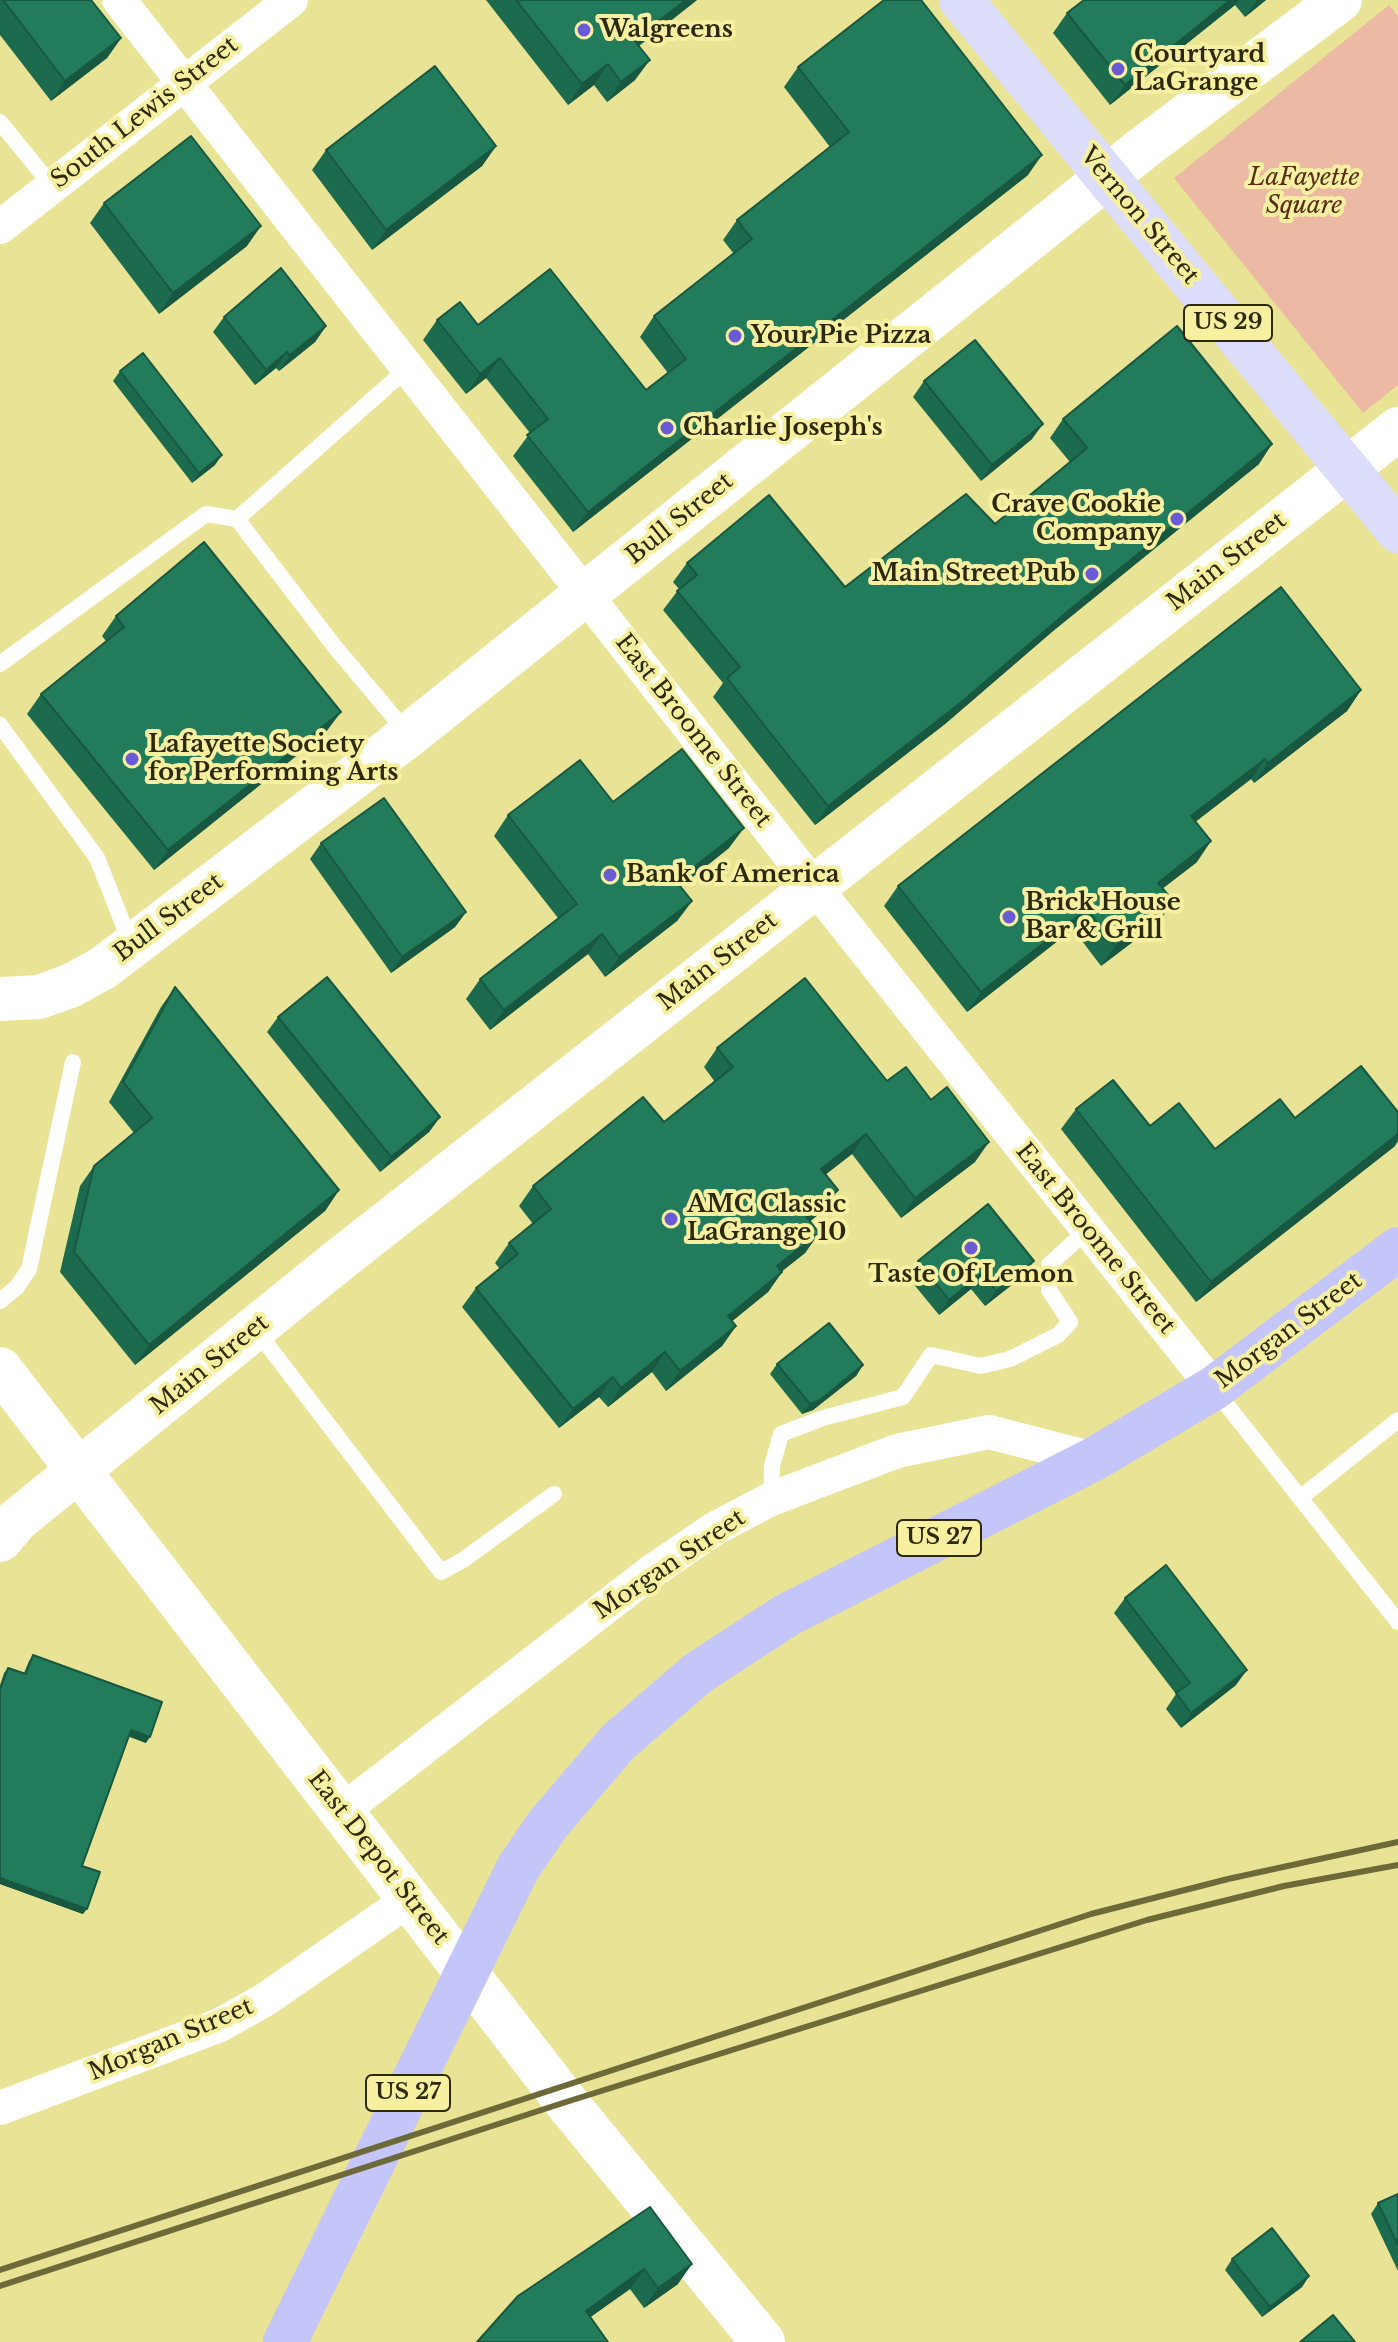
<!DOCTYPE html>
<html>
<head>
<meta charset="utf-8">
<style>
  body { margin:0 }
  canvas { display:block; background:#e9e395 }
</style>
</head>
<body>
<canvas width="1398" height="2342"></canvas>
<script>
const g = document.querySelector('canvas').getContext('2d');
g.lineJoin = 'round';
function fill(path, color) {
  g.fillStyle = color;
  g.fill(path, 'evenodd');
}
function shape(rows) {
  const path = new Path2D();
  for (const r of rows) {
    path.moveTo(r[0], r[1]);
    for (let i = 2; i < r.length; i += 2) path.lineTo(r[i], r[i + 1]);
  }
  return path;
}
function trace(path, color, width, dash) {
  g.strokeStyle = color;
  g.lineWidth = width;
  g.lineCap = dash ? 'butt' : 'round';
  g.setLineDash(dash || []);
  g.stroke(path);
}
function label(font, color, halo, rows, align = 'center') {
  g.font = font + ' "Libre Baskerville",serif';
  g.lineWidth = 8;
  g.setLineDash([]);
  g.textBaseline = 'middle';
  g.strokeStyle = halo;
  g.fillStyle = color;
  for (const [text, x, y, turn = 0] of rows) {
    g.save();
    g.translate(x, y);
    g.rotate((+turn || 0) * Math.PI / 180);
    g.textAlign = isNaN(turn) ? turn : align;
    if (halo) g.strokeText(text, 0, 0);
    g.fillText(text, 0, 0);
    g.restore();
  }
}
fill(shape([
  [1389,5,1398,16,1398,385,1363,413,1174,178]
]), '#ecbaa4');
trace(shape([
  [0,122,52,186],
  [237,519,335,647,408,734],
  [0,664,206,514,237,519,408,368],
  [0,725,97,858,131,944],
  [0,1301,17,1287,29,1269,73,1062],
  [256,1330,441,1572,463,1560,554,1494],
  [1215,1390,1398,1622],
  [1300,1498,1398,1420],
  [771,1499,772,1466,781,1434,823,1418,903,1397,931,1355,981,1366,1010,1359,1058,1335,1070,1322,1049,1290,1049,1265,1087,1230]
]), '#fff', 16);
trace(shape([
  [119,0,814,886,1214,1388],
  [0,227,291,0],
  [342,1811,651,1572,714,1529,771,1499,897,1451,989,1432,1094,1459],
  [0,2108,220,2025,266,1999,410,1899]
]), '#fff', 34);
trace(shape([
  [0,999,39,997,70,986,103,968,409,735,1142,149,1340,0],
  [0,1369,566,2102,763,2342],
  [0,1540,17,1520,343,1257,1398,429]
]), '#fff', 44);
trace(shape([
  [961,0,1398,531]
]), '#dcdcfb', 44);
trace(shape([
  [285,2342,518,1868,548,1824,618,1742,698,1673,787,1615,1094,1459,1214,1388,1398,1249]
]), '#c4c5f9', 44);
trace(shape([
  [0,2270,1091,1914,1228,1879,1398,1842],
  [0,2286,566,2102,1147,1920,1284,1886,1398,1865]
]), '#6d6939', 6);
fill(shape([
  [0,0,91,0,121,38,107,58,51,101,0,35],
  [486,0,697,0,639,46,635,80,607,102,594,85,568,105],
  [1084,0,1266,0,1245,17,1235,5,1110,105,1053,33,1067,13],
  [798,67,1028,175,573,532,513,456,530,433,486,378,466,394,423,340,437,320,478,325,646,390,668,373,640,337,654,316,734,254,723,240,737,220,830,147,784,87],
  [496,146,482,166,372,250,312,170,326,150],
  [104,203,247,246,159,314,90,223],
  [224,317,326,326,315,342,279,371,276,368,255,385,213,332],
  [120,371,215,465,192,483,113,381],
  [924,381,1032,439,981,481,913,397],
  [1063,419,1259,464,1053,631,945,724,815,825,713,697,723,683,663,610,679,589,673,582,687,563,845,587,995,524,1070,462,1050,438],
  [116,616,326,732,154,870,27,714,41,694,106,641,102,636],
  [1361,690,1347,711,1254,783,1251,779,1195,822,1197,862,1163,888,1173,901,1159,922,1101,966,1073,929,967,1012,884,906,898,886],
  [613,802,729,848,680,887,692,901,677,921,605,977,588,954,490,1030,466,999,480,979,558,918,494,836,508,815],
  [321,843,466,912,455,927,391,973,310,859],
  [175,987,339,1190,325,1211,135,1365,60,1272,80,1186,94,1166,134,1133,109,1102,161,1007],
  [278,1017,440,1117,429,1132,380,1172,267,1032],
  [717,1048,887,1081,975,1162,901,1218,852,1154,826,1174,838,1190,824,1210,810,1221,819,1233,805,1253,781,1272,782,1272,768,1292,732,1321,736,1326,722,1346,666,1391,652,1372,608,1407,599,1397,559,1428,462,1307,476,1288,500,1269,495,1263,509,1243,533,1224,519,1206,533,1186,664,1122,715,1082,704,1067],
  [1076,1109,1150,1126,1215,1149,1295,1118,1395,1146,1196,1302,1061,1129],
  [918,1261,1023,1276,985,1306,971,1289,939,1315,907,1276],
  [777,1364,863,1365,856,1376,813,1410,802,1414,770,1374],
  [1125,1598,1236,1685,1181,1728,1166,1709,1176,1694,1114,1613],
  [33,1655,146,1743,129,1736,82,1866,83,1914,0,1884,0,1685,4,1673,8,1668,24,1673,29,1661],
  [1398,2194,1398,2271,1371,2214,1378,2203],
  [650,2207,678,2284,644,2308,630,2289,590,2317,477,2342],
  [1232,2259,1309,2276,1302,2287,1262,2317,1225,2270]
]), '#1d6b4e');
fill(shape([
  [686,0,697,0,620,60,634,40],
  [1230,0,1239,0,1235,5,1110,105,1125,85],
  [1257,0,1266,0,1245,17],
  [121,38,107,58,51,101,65,81],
  [650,60,635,80,607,102,621,82],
  [608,64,594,85,568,105,582,84],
  [496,146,482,166,372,250,386,230],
  [1042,155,1028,175,573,532,588,512],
  [261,226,247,246,159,314,173,293],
  [326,326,315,342,279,371,290,355],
  [287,352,276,368,255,385,266,370],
  [500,358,486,378,466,394,480,374],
  [1043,424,1032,439,981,481,992,465],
  [1272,444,1259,464,1053,631,945,724,815,825,828,806],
  [222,455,215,465,192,483,199,473],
  [1361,690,1347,711,1254,783,1268,763],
  [341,712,326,732,154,870,168,850],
  [1265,759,1251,779,1177,836,1191,816],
  [744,828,729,848,662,901,676,881],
  [1211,841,1197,862,1144,903,1158,883],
  [692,901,677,921,605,977,619,957],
  [1173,901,1159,922,1101,966,1115,946],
  [1087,909,1073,929,967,1012,981,992],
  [466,912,455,927,391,973,402,957],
  [602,934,588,954,490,1030,504,1010],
  [440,1117,429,1132,380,1172,391,1157],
  [866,1134,852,1154,807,1189,821,1169],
  [1398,1134,1398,1141,1395,1146,1196,1302,1211,1282],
  [989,1142,975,1162,901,1218,915,1198],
  [339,1190,325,1211,135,1365,149,1345],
  [838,1190,824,1210,792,1236,806,1216],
  [819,1233,805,1253,763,1286,777,1266],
  [1034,1261,1023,1276,985,1306,996,1291],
  [782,1272,768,1292,714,1336,728,1316],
  [982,1273,971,1289,939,1315,949,1300],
  [736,1326,722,1346,666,1391,680,1371],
  [665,1352,652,1372,608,1407,621,1388],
  [863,1365,856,1376,813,1410,802,1414,810,1404],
  [613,1377,599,1397,559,1428,573,1409],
  [1247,1670,1236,1685,1181,1728,1191,1713],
  [131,1730,150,1737,146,1743,127,1736],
  [0,1878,87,1909,83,1914,0,1884],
  [692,2264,678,2284,644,2308,658,2288],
  [644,2269,630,2289,571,2331,586,2311],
  [1309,2276,1302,2287,1262,2317,1270,2307]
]), '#185740');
const building = shape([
  [3,0,91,0,121,38,65,81,3,0],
  [516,0,686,0,634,40,650,60,621,82,608,64,582,84,516,0],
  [884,0,921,0,1042,155,588,512,527,435,548,419,500,358,480,374,437,320,460,302,478,325,550,269,646,390,686,359,654,316,752,239,737,220,849,132,798,67,884,0],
  [1084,0,1230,0,1125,85,1067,13,1084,0],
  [435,66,496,146,386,230,326,150,435,66],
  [191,136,261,226,173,293,104,203,191,136],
  [281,268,326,326,290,355,287,352,266,370,224,317,281,268],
  [1177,326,1272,444,1067,612,959,704,828,806,727,678,740,667,677,591,697,575,687,563,769,495,845,587,966,494,995,524,1087,448,1063,419,1177,326],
  [975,340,1043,424,992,465,924,381,975,340],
  [143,353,222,455,199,473,120,371,143,353],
  [204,542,341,712,168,850,41,694,124,627,116,616,204,542],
  [1281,587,1361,690,1268,763,1265,759,1191,816,1211,841,1158,883,1173,901,1115,946,1087,909,981,992,898,886,1281,587],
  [682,749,744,828,676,881,692,901,619,957,602,934,504,1010,480,979,577,904,508,815,580,760,613,802,682,749],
  [384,798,466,912,402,957,321,843,384,798],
  [327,977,440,1117,391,1157,278,1017,327,977],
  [805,978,887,1081,906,1067,931,1100,947,1087,989,1142,915,1198,866,1134,821,1169,838,1190,806,1216,819,1233,777,1266,782,1272,728,1316,736,1326,680,1371,665,1352,621,1388,613,1377,573,1409,476,1288,518,1254,509,1243,551,1209,533,1186,643,1097,664,1122,733,1067,717,1048,805,978],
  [175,987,339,1190,149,1345,74,1252,94,1166,152,1118,123,1082,175,987],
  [1361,1066,1398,1112,1398,1134,1211,1282,1076,1109,1113,1080,1150,1126,1179,1103,1215,1149,1280,1099,1295,1118,1361,1066],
  [988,1204,1034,1261,996,1291,982,1273,949,1300,918,1261,988,1204],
  [829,1323,863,1365,820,1400,810,1404,777,1364,829,1323],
  [1166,1565,1247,1670,1191,1713,1176,1693,1190,1683,1125,1598,1166,1565],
  [33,1655,162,1702,150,1737,131,1730,82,1866,100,1872,87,1909,0,1878,0,1690,8,1668,26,1674,33,1655],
  [1398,2194,1398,2245,1378,2203,1398,2194],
  [650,2207,692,2264,658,2288,644,2269,586,2311,608,2342,477,2342,518,2296,650,2207],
  [1272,2228,1309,2276,1270,2307,1232,2259,1272,2228],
  [1333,2315,1355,2342,1300,2342,1333,2315]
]);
fill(building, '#227c5b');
trace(building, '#185740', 2);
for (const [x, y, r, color] of [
  [584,30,8,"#695bd5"],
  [1118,69,8,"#695bd5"],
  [735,336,8,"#695bd5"],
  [667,428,8,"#695bd5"],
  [1177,519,8,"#695bd5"],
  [1092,574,8,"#695bd5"],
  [132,759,8,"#695bd5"],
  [610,875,8,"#695bd5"],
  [1009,917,8,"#695bd5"],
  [671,1219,8,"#695bd5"],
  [971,1248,8,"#695bd5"]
]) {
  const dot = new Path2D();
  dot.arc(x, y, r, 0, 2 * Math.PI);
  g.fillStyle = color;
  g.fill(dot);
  trace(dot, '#f7f0a1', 3);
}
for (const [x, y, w] of [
  [1228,323,88],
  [939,1538,84],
  [408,2093,84]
]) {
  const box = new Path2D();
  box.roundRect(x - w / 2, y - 18, w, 36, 6);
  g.fillStyle = '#f7f0a1';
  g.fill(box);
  trace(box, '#2c2908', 2);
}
label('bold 22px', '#2c2908', null, [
  ["US 29",1228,323],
  ["US 27",939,1538],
  ["US 27",408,2093]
]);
label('bold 24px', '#2c2908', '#f7f0a1', [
  ["Walgreens",600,30],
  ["Courtyard",1134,55],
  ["LaGrange",1134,83],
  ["Your Pie Pizza",751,336],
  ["Charlie Joseph's",683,428],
  ["Crave Cookie",1161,505,"right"],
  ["Company",1161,533,"right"],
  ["Main Street Pub",1076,574,"right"],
  ["Lafayette Society",148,745],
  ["for Performing Arts",148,773],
  ["Bank of America",626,875],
  ["Brick House",1025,903],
  ["Bar & Grill",1025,931],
  ["AMC Classic",687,1205],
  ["LaGrange 10",687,1233],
  ["Taste Of Lemon",971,1275,"center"]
], 'left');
label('24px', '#2c2908', '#f7f0a1', [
  ["South Lewis Street",145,113,-38],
  ["Vernon Street",1139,216,50],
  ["Bull Street",680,519,-39],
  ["Main Street",1227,562,-38],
  ["East Broome Street",693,731,52],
  ["Bull Street",169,918,-37],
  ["Main Street",718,962,-38],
  ["East Broome Street",1095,1239,51],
  ["Morgan Street",1289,1331,-37],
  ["Main Street",210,1365,-39],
  ["Morgan Street",670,1565,-34],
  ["East Depot Street",378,1858,52],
  ["Morgan Street",171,2040,-23]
]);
label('italic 24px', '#5a2a13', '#f7f0a1', [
  ["LaFayette",1304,178],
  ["Square",1304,206]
]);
</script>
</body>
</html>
